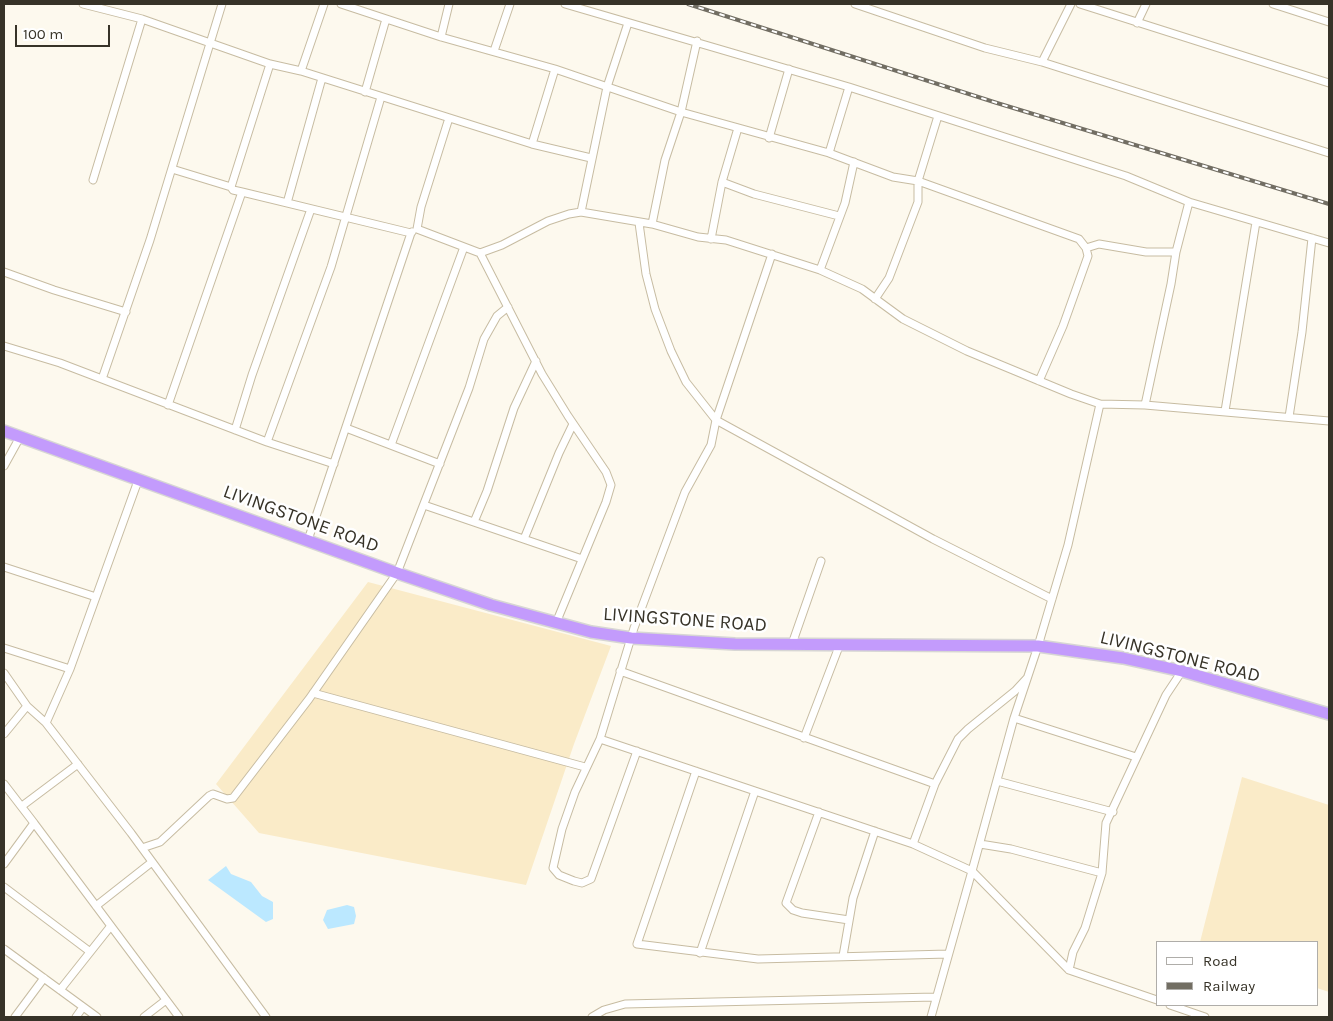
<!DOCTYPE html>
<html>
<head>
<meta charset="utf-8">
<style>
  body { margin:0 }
  #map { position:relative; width:1333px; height:1021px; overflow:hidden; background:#fdf9ee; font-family:Karla,sans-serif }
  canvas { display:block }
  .frame { position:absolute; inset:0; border:5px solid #373328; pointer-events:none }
  .legend { position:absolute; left:1156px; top:941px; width:162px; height:65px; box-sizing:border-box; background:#fff; border:1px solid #afada9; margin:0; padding:6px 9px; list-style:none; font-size:15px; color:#373328 }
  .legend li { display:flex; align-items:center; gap:10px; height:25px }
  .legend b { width:25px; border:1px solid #afada9 }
  .scale { position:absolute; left:15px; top:25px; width:95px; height:22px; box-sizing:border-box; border:2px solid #373328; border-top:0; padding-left:6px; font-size:15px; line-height:18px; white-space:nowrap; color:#373328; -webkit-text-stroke:4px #fff; paint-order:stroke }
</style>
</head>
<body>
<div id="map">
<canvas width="1333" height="1021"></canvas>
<div class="frame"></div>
<ul class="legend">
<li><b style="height:6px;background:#fff"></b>Road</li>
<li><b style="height:6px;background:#726e63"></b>Railway</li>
</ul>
<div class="scale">100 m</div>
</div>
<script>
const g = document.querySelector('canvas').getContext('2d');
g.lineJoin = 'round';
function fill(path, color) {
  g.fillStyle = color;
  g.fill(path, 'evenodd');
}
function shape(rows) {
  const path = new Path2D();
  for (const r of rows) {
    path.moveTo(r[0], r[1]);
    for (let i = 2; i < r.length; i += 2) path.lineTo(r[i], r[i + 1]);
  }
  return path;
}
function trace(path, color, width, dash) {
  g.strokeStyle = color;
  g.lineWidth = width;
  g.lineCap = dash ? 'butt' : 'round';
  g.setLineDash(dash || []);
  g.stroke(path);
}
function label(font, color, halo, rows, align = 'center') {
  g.font = font + ' Karla,sans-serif';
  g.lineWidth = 5;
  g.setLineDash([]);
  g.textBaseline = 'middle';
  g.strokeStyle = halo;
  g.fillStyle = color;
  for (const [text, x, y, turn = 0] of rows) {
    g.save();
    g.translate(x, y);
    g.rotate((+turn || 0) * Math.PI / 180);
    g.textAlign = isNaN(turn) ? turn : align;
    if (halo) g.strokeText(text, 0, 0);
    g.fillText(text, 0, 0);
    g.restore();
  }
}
fill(shape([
  [368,582,611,646,574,744,526,885,259,833,216,784],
  [1242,777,1329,805,1329,992,1317,988,1317,942,1200,942]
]), '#faebc8');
fill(shape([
  [226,866,231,874,251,882,262,896,273,902,273,919,266,922,208,880],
  [347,905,354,907,356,916,354,924,328,929,323,920,327,910]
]), '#bbe8ff');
const minor = shape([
  [83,4,142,19,270,64,301,71,532,144,591,158],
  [341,4,441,37,555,69,681,112,829,153,893,177,918,181,1079,239,1086,248,1088,256,1063,326,1039,381],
  [565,4,849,87,1126,176,1189,202,1329,243],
  [855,4,985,48,1042,62,1071,4],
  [1080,4,1329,83],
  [1273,4,1329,22],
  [1137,23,1146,4],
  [441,37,449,4],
  [494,51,510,4],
  [1042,62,1329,153],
  [301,71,324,4],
  [365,92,386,19],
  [449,118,421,207,417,229,480,253,502,245,548,221,569,214,581,212,652,224,698,237,726,240,820,270,862,289,903,319,967,351,1071,394,1100,404,1145,405,1329,421],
  [769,138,789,69],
  [532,144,555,69],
  [829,153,849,87],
  [172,169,231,187,233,190,242,192,411,233,412,232],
  [93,180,142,19],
  [722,182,754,194,839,216],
  [231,187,270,64],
  [287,203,322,78],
  [581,212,607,87,628,23],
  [639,223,646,274,655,309,671,351,686,382,716,420,933,539,1052,599],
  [652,224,665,160,681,112,697,41],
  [711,239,722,182,738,128],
  [1086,248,1099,244,1146,252,1176,252,1189,202],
  [480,253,542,374,568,416,606,472,611,485,606,502,556,623],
  [772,254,716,420,711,445,685,492,634,628,600,739,913,844,972,871,1014,718,1038,646,1068,545,1100,404],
  [820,270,845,203,854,162],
  [4,272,54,290,126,312],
  [875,299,889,278,918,202,918,181,938,116],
  [4,346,60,363,267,442,334,464],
  [102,379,150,240,222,4],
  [168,405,242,192],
  [1145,405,1171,284,1176,252],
  [1225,411,1256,222],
  [1289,417,1302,332,1312,238],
  [346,428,440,464],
  [235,430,252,375,311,209],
  [267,442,331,267,381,97],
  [391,445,464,247],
  [4,466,20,437],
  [139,478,70,669,46,723,131,833,266,1017],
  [424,505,582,559],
  [474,522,487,491,514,408,536,361],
  [524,539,559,453,573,424],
  [308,540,411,233],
  [4,567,96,597],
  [792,644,821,561],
  [4,648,70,669],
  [620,671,935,784],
  [4,673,27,706,4,734],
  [313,693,585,767],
  [27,706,46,723],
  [1014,718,1136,757],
  [804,738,840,644],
  [600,739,575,792,562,829,553,868,559,875,574,881,582,883,591,879,637,751],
  [696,771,637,944,758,959,948,954],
  [997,781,1113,812],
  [4,784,34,823,4,864],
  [22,806,78,764],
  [819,812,786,903,793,910,802,913,849,920],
  [34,823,179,1017],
  [913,844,935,784,958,739,968,729,1015,691,1027,678],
  [980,844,1011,849,1102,873],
  [142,848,160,842,209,796,213,794,227,799,233,798,309,699,397,573,469,388,484,339,497,316,508,307],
  [4,887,89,951],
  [96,906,152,862],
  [4,949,97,1017],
  [700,953,755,791],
  [843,956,853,898,875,831],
  [1069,970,1073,952,1085,928,1102,873,1106,823,1166,695,1182,671],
  [60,990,110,927],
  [1170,1005,1205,1017],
  [15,1017,44,978],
  [76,1017,83,1007],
  [144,1017,166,1000],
  [592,1017,604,1010,625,1004,935,997],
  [931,1017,972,871,1069,970,1157,1000]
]);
const trunk = shape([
  [4,431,397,573,491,605,591,632,631,638,735,644,1038,646,1123,658,1182,671,1329,714]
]);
trace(minor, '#c7bca2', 9);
trace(trunk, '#d7d6d4', 14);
trace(minor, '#fff', 7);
trace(trunk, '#c39bfc', 11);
const rail = shape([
  [688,4,997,103,1329,204]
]);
trace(rail, '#726e63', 4);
trace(rail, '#fff', 2, [5.5]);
label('19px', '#373328', '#fff', [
  ["LIVINGSTONE ROAD",301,519,20],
  ["LIVINGSTONE ROAD",685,620,4],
  ["LIVINGSTONE ROAD",1180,657,14]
]);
</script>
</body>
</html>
